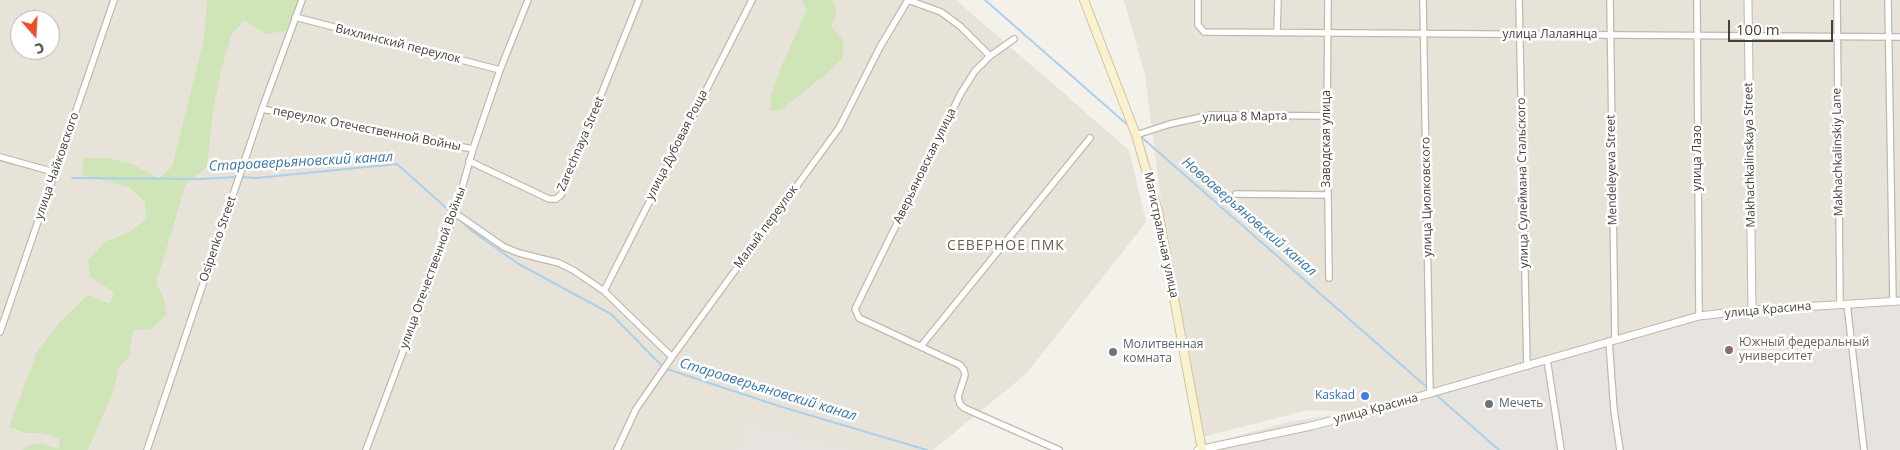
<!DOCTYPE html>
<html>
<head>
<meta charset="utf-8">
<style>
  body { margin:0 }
  #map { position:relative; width:1900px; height:450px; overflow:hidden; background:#f4f1ea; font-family:"Open Sans",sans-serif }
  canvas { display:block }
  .north { position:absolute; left:10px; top:10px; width:50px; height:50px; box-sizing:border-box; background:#fff; border:1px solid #b5b3b0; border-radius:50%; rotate:161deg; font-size:14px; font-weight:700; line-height:20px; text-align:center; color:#474239 }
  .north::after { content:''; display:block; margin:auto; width:18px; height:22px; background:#e94e2d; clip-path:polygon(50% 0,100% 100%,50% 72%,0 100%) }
  .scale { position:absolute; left:1728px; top:20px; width:105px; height:22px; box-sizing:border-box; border:2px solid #474239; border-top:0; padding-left:6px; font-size:15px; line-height:18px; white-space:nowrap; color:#474239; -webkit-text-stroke:4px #fff; paint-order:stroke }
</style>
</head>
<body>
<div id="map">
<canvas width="1900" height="450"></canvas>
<div class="north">С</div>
<div class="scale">100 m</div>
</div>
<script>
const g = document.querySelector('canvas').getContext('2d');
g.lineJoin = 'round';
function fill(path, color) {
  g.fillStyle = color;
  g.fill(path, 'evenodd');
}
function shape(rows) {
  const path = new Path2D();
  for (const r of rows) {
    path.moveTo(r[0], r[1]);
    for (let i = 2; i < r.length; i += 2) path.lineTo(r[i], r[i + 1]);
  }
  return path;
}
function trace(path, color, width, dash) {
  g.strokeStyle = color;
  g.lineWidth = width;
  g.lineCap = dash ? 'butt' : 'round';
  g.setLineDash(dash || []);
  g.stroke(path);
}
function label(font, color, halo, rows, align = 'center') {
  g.font = font + ' "Open Sans",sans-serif';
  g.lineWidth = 5;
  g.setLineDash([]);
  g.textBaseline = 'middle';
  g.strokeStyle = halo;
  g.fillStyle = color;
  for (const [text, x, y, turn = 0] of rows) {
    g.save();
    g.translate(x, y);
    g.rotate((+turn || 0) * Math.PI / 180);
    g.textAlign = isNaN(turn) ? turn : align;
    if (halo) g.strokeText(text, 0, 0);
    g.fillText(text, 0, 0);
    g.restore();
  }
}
fill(shape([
  [0,0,956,0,1129,150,1146,222,1027,373,933,450,0,450],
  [20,20,50,20,50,50,20,50],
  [1124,0,1900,0,1900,301,1365,412,1308,410,1202,437,1162,209,1145,75]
]), '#e7e3d9');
fill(shape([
  [1900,304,1900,450,1200,450,1200,446,1288,422,1384,407,1710,315],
  [747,422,854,450,737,450]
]), '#e7e3df');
fill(shape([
  [207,0,299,0,285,31,266,34,244,20,231,35,221,71,213,110,207,167,186,183,156,283,164,299,167,314,151,329,133,330,130,348,131,354,118,369,114,389,88,450,25,450,22,448,37,443,59,449,60,439,43,433,26,433,9,427,37,352,60,322,88,295,110,304,114,292,90,277,88,260,105,242,131,231,146,219,145,202,129,187,82,175,83,158,106,158,132,164,159,178,172,167,204,39],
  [801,0,832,0,837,11,831,27,843,40,843,58,826,74,781,110,770,111,771,94,781,67,807,10]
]), '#cfe4b7');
trace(shape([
  [985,0,1130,127],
  [1139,135,1429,389],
  [242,177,256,178,397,164,452,213],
  [72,178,200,179,237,177],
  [458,218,472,231,517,263,611,314,663,367],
  [667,369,782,407,927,450],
  [1434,393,1499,450]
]), '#acd0eb', 2);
const minor = shape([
  [908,0,941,12,960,26,990,56],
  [1198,0,1198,25,1204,32,1900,37],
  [1328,0,1327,116,1329,278],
  [1423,0,1430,394],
  [1519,0,1527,366],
  [1610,0,1615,339],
  [1697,0,1699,316],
  [1837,0,1840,305],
  [1888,0,1893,301],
  [295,17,500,70],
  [1277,33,1278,0],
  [1014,39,990,56,975,71,961,93,855,309,859,318,960,365,964,370,965,375,958,397,960,404,964,408,1059,450],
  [262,109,473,149],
  [1136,135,1170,124,1211,115,1327,116],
  [0,157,54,172],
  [469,161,549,199,556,199,561,195,639,0],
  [1236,194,1327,195],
  [455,213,504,247,519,253,559,263,573,270,604,291,672,357],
  [604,291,752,0],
  [1847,304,1864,450],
  [0,332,114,0],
  [1609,341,1614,410,1620,450],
  [921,346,1090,138],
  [1547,359,1561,450],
  [147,450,262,109,302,0],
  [366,450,455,213,473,149,500,70,528,0],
  [617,450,636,409,672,357,839,128,880,47,908,0]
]);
const tertiary = shape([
  [1748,0,1752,310],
  [1198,450,1311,426,1365,412,1699,316,1752,310,1900,301]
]);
const secondary = shape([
  [1084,0,1136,135,1158,211,1202,450]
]);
trace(minor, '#bfb9ad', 8);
trace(tertiary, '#bfb9ad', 9);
trace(secondary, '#d0c49e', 10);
trace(minor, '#fff', 5.5);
trace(tertiary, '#fff', 7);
trace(secondary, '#faf1ce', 8);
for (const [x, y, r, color] of [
  [1729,350,5,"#8d6e63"],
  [1113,352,5,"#6b7280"],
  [1365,396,5,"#3f7fe0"],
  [1489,404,5,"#6b7280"]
]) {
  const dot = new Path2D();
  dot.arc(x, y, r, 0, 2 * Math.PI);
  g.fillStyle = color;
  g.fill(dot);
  trace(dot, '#fff', 2);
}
label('12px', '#474239', '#fff', [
  ["улица Лалаянца",1550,35],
  ["Вихлинский переулок",398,44,14],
  ["улица 8 Марта",1245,117,-1],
  ["переулок Отечественной Войны",367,129,11],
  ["Заводская улица",1327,139,-90],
  ["Zarechnaya Street",581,144,-67],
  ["улица Дубовая Роща",677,145,-63],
  ["Makhachkalinskiy Lane",1838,152,-91],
  ["Makhachkalinskaya Street",1750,155,-91],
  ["улица Лазо",1698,158,-90],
  ["улица Чайковского",57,166,-71],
  ["Аверьяновская улица",925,166,-64],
  ["Mendeleyeva Street",1612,170,-91],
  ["улица Сулеймана Стальского",1523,183,-91],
  ["улица Циолковского",1427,197,-91],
  ["Малый переулок",766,227,-54],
  ["Магистральная улица",1161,235,78],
  ["Osipenko Street",218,239,-71],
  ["улица Отечественной Войны",433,268,-70],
  ["улица Красина",1768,310,-5],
  ["улица Красина",1376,409,-15]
]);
label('12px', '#785e54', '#fff', [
  ["Южный федеральный",1739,343],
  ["университет",1739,357]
], 'left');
label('12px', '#5b616d', '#fff', [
  ["Молитвенная",1123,345],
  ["комната",1123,359],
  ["Мечеть",1499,404]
], 'left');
label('12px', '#366cbe', '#fff', [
  ["Kaskad",1355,396]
], 'right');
label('italic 14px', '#3a78ab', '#fff', [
  ["Староаверьяновский канал",301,162,-3],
  ["Новоаверьяновский канал",1249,217,41],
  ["Староаверьяновский канал",768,390,17]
]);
g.letterSpacing = '1px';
label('14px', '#696051', '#fff', [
  ["СЕВЕРНОЕ ПМК",1006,246]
]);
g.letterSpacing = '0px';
</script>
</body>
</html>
